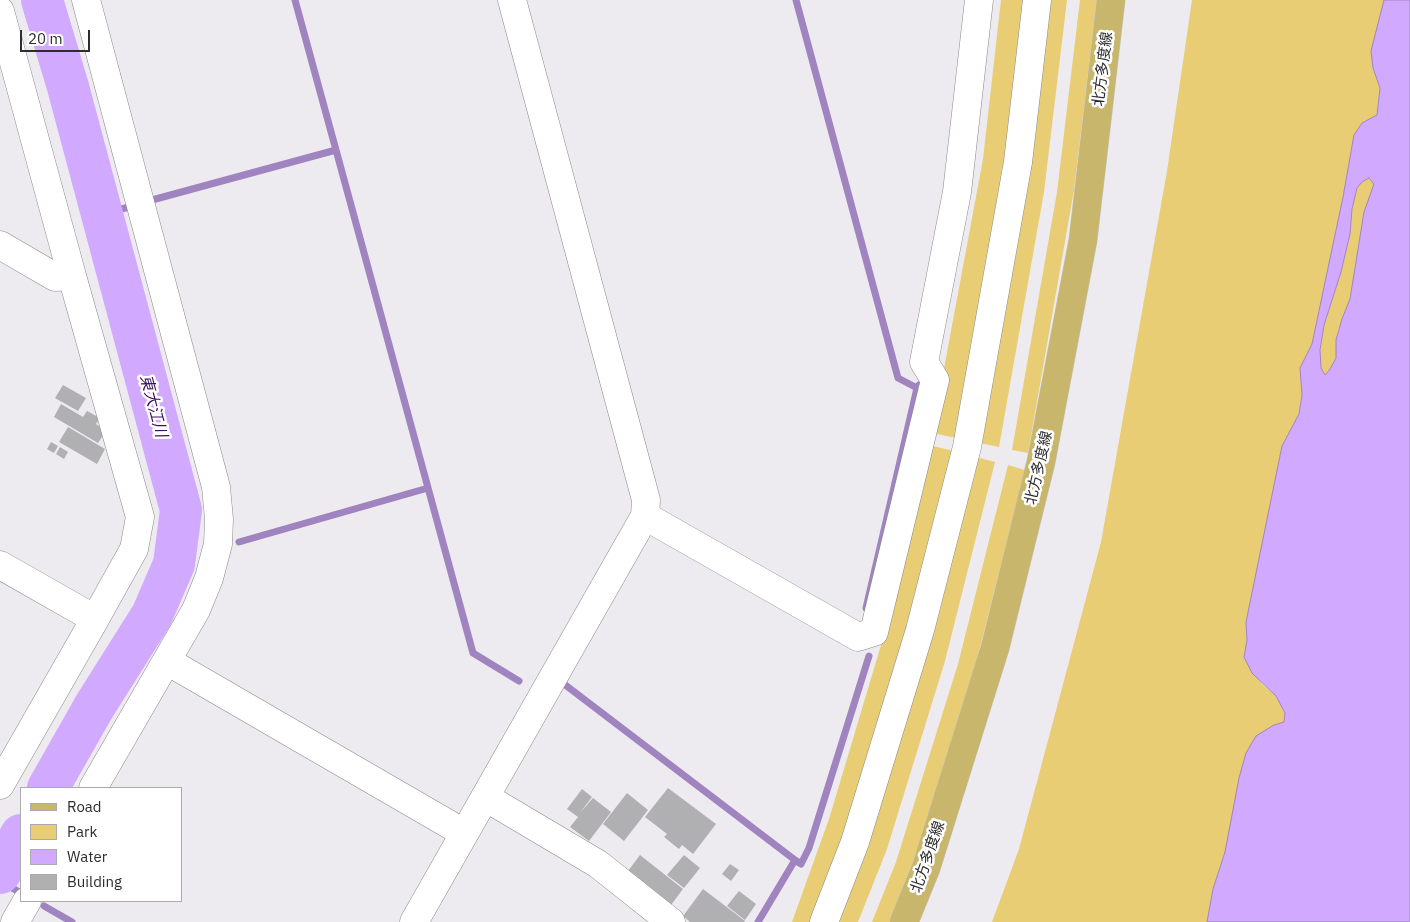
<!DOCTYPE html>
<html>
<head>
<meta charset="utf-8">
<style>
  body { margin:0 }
  #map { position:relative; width:1410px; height:922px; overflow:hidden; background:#edebef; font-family:"IBM Plex Sans",sans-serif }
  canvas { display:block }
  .legend { position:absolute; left:20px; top:787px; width:162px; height:115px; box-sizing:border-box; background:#fff; border:1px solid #ababab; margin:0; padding:6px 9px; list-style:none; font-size:15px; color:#2d2c2e }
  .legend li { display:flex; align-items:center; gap:10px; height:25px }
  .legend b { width:25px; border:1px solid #ababab }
  .scale { position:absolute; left:20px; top:30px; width:70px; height:22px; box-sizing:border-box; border:2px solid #2d2c2e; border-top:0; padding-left:6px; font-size:15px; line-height:18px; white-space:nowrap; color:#2d2c2e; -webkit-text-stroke:4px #fff; paint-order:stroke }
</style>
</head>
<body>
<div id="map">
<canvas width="1410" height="922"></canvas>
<ul class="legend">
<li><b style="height:6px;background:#c7b66c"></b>Road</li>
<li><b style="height:14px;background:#e8cd75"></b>Park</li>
<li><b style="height:14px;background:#d1a9fe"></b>Water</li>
<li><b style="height:14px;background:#b0afb2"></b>Building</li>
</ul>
<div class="scale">20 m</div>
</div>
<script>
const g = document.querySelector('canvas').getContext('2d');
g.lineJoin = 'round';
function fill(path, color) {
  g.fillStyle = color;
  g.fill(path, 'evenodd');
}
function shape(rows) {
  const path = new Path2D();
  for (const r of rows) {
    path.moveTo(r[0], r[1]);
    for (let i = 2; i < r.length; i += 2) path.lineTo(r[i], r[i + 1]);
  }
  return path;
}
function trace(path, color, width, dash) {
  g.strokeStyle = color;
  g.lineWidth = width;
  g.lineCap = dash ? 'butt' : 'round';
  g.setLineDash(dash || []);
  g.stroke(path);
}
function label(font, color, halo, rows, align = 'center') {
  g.font = font + ' "IBM Plex Sans","Noto Sans JP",sans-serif';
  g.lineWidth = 5;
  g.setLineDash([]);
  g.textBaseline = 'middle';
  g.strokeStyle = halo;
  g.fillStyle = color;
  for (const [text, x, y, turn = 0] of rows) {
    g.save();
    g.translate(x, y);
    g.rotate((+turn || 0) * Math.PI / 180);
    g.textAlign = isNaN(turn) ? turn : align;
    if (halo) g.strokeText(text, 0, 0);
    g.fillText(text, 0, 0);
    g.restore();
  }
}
fill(shape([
  [1001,0,1030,0,961,439,932,433,983,159],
  [1044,0,1067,0,1044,192,999,447,975,442],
  [1080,0,1097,0,1074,190,1028,453,1012,450,1057,192],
  [1192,0,1384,0,1373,68,1380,88,1377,115,1362,123,1354,135,1343,197,1312,344,1300,368,1302,395,1299,414,1282,446,1246,622,1247,640,1244,657,1262,684,1276,696,1285,713,1284,722,1274,725,1225,852,1213,889,1207,922,992,922,1019,849,1101,542,1167,171],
  [1369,178,1375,184,1364,212,1350,299,1342,319,1336,340,1336,357,1330,369,1325,375,1321,368,1320,350,1324,325,1341,272,1350,234,1352,209,1357,188,1362,182],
  [929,445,958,452,913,628,817,922,792,922,829,819,890,615],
  [972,456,995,462,945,661,887,849,858,922,832,922],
  [1008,465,1025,470,976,663,914,864,891,922,872,922,896,862,958,664]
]), '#e8cd75');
const water = shape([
  [1384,0,1410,0,1410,922,1207,922,1213,889,1225,852,1239,778,1246,753,1256,736,1274,725,1284,722,1285,713,1276,696,1252,673,1244,657,1247,640,1246,622,1282,446,1299,414,1302,395,1300,368,1312,344,1343,197,1354,135,1362,123,1377,115,1380,88,1373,68,1371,51,1384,0],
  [1369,178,1374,184,1364,212,1350,299,1342,319,1336,340,1336,358,1330,369,1325,375,1321,368,1320,350,1324,325,1341,272,1350,234,1352,209,1357,188,1362,182,1369,178]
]);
fill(water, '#d1a9fe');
trace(water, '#a084c0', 1);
trace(shape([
  [295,0,336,150],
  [796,0,898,378,917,388],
  [152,200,336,150,473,653,519,681],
  [102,214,129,207],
  [239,542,428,488],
  [866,608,917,388,919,385],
  [564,684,795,860],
  [0,881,21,893],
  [44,906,72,922],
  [758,922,795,860,801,864,809,848,869,656]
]), '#a084c0', 7);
trace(shape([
  [42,0,68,87,181,510,174,564,152,615,94,707,48,788],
  [0,873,21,835]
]), '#d1a9fe', 42);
fill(shape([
  [63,385,86,398,78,411,55,398],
  [61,404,83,417,87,411,100,418,96,424,106,431,98,443,54,417],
  [68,427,105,449,97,464,59,442],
  [51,442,58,446,54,453,47,449],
  [60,447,68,452,64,459,56,454],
  [668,788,716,824,693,854,682,845,679,849,664,837,667,834,645,817],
  [582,789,592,797,579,814,593,798,611,812,589,841,570,827,578,817,567,809],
  [627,793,648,810,624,841,603,824],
  [640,855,683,889,668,909,625,875],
  [684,855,700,868,684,888,667,875],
  [730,864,739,870,731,881,722,874],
  [703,889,745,921,744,922,690,922,683,916],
  [739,891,756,904,745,920,727,906]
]), '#b0afb2');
const minor = shape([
  [86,0,216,487,219,519,218,544,209,578,196,610,93,788],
  [0,11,72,276,55,277,0,245],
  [645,516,858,637,874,632,935,380,924,362,957,192,979,0],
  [0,565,95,619,134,549,140,517,72,276],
  [167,661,464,833],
  [0,785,95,619],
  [485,797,598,864,671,922],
  [15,922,27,901],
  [414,922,645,516,646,500,512,0],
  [824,922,855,842,920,630,967,447,1018,162,1037,0]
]);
const major = shape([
  [904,922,926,868,995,648,1041,462,1083,240,1111,0]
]);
trace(minor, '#8a898c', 29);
trace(major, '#c8c8c9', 29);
trace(minor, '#fff', 28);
trace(major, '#c7b66c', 28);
label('15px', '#2d2c2e', '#fff', [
  ["北方多度線",1103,69,-83],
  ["北方多度線",1039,468,-77],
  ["北方多度線",928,857,-71]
]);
label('italic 16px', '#3a105a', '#fff', [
  ["東大江川",153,406,75]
]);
</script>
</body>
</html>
